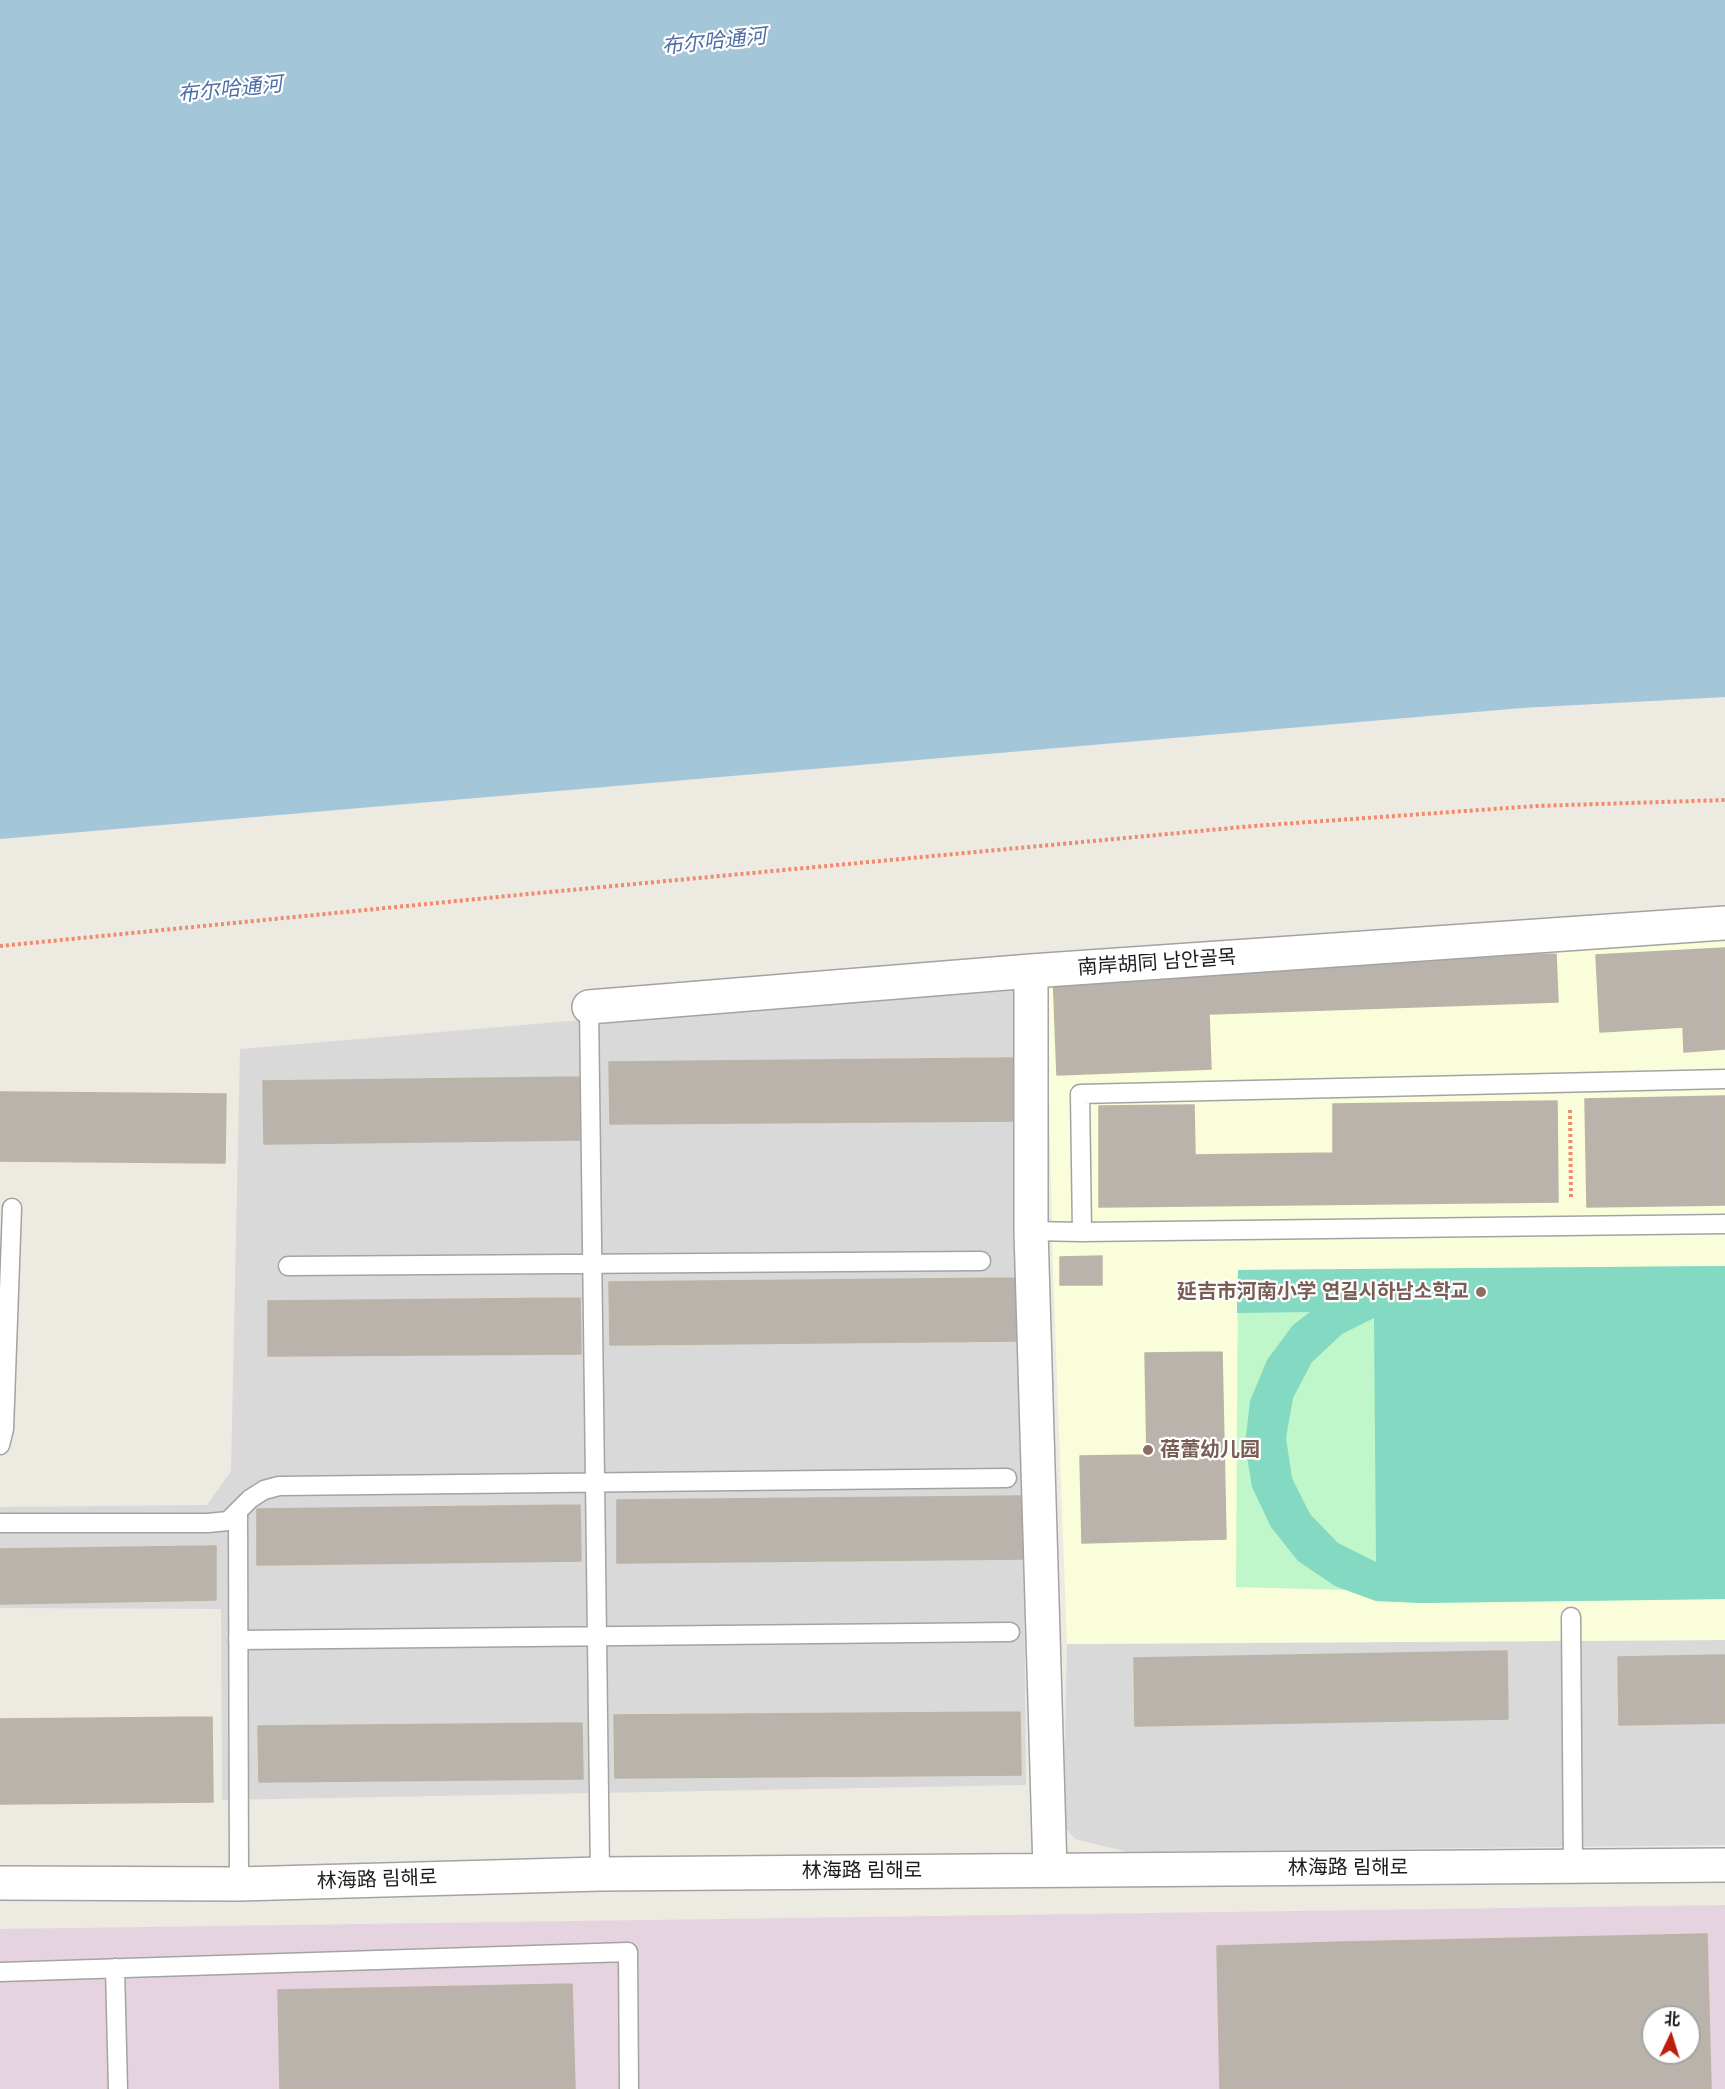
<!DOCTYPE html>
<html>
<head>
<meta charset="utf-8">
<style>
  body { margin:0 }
  #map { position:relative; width:1725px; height:2089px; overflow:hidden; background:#edeae2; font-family:"PT Sans","Noto Sans SC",sans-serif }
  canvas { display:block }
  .north { position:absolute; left:1641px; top:2005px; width:60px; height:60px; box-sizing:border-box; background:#fff; border:2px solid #a4a4a4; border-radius:50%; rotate:4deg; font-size:16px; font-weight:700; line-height:24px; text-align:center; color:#1c1c1c }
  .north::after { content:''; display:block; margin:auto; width:21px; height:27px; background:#bd1f0a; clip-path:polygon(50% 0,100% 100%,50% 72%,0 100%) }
</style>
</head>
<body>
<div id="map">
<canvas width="1725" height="2089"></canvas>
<div class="north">北</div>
</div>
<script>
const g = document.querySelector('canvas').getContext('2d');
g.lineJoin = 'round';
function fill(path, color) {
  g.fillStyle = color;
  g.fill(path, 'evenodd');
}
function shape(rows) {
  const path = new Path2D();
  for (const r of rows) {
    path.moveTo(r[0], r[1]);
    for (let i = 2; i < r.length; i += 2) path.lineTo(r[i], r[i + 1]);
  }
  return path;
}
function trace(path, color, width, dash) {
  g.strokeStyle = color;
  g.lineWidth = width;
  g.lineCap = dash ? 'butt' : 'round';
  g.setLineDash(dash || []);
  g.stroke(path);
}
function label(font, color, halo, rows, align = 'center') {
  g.font = font + ' "PT Sans","Noto Sans SC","Noto Sans KR",sans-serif';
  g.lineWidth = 4.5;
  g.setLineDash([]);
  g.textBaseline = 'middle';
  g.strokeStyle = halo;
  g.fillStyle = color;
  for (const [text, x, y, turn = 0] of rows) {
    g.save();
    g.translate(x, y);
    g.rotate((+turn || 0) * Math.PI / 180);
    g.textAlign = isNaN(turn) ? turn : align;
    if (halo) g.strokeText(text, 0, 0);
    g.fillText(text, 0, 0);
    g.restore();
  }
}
fill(shape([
  [1019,983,1026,1785,222,1800,221,1609,0,1608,0,1507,207,1505,231,1471,240,1049],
  [1725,1640,1725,1845,1128,1852,1075,1839,1063,1825,1067,1644]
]), '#dad9d9');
fill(shape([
  [1725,1905,1725,2089,0,2089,0,1929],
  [1653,2017,1689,2017,1689,2053,1653,2053]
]), '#e5d4e0');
fill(shape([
  [1725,934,1725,1640,1067,1644,1053,1271,1046,971]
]), '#f9fdda');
fill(shape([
  [1725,1266,1725,1599,1422,1603,1376,1601,1346,1590,1236,1587,1238,1270]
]), '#bff6ca');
fill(shape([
  [1725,1266,1725,1599,1422,1603,1376,1601,1335,1586,1298,1561,1271,1527,1252,1487,1245,1444,1250,1401,1267,1360,1293,1325,1310,1312,1237,1313,1238,1270],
  [1374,1318,1376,1562,1338,1543,1310,1514,1292,1478,1286,1438,1293,1398,1312,1362,1342,1334]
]), '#83d9c1');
fill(shape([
  [0,0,1725,0,1725,697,1522,708,0,839]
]), '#a4c6d9');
const building = shape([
  [1725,948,1725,1049,1684,1052,1683,1027,1600,1032,1596,955,1725,948],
  [1556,954,1558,1002,1209,1014,1211,1069,1057,1075,1053,971,1556,954],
  [1015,1058,1015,1121,610,1124,609,1062,1015,1058],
  [579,1077,580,1140,264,1144,263,1081,579,1077],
  [0,1092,226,1094,225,1163,0,1161,0,1092],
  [1725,1096,1725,1205,1587,1207,1585,1099,1725,1096],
  [1557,1101,1558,1202,1099,1207,1099,1106,1194,1105,1195,1155,1333,1153,1333,1104,1557,1101],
  [1102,1256,1102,1285,1060,1285,1060,1257,1102,1256],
  [1015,1278,1016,1341,610,1345,609,1282,1015,1278],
  [580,1298,581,1354,268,1356,268,1301,580,1298],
  [1222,1352,1226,1539,1082,1543,1080,1456,1147,1455,1145,1353,1222,1352],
  [1023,1496,1023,1559,617,1563,617,1500,1023,1496],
  [580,1505,581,1561,257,1565,257,1509,580,1505],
  [216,1546,216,1600,0,1604,0,1549,216,1546],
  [1507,1651,1508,1719,1135,1726,1134,1658,1507,1651],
  [1725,1655,1725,1723,1619,1725,1618,1657,1725,1655],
  [1020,1712,1021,1775,615,1778,614,1715,1020,1712],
  [212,1717,213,1802,0,1804,0,1719,212,1717],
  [582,1723,583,1779,259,1782,258,1726,582,1723],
  [1707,1934,1711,2089,1348,2089,1345,1942,1707,1934],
  [1653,2017,1689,2017,1689,2053,1653,2053,1653,2017],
  [1345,1942,1348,2089,1220,2089,1217,1946,1345,1942],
  [572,1984,575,2089,280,2089,278,1990,572,1984]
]);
fill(building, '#b9b3ab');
trace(building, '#bdb3a5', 1.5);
const lane = shape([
  [589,1007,600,1874],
  [1031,1231,1082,1232,1725,1224],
  [1082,1232,1080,1094,1725,1079],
  [288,1266,981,1261],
  [0,1445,4,1429,12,1208],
  [238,1511,239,1884],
  [0,1523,208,1523,228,1521,250,1499,264,1490,279,1486,1007,1478],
  [1571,1617,1573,1866],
  [238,1640,1010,1632],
  [115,1968,118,2089],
  [0,1972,628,1952,629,2089]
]);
const street = shape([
  [1031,971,1031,1231,1050,1870],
  [589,1007,1031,971,1725,923],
  [0,1883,239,1884,600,1874,1725,1865]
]);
trace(lane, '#a3a3a3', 21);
trace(street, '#a3a3a3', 36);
trace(shape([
  [0,946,528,894,1253,826,1536,806,1725,800],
  [1570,1110,1571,1198]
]), '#f28a6d', 4, [3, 3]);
trace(lane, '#fff', 18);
trace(street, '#fff', 33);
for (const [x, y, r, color] of [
  [1481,1292,6,"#8d6e63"],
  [1148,1450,6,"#8d6e63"]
]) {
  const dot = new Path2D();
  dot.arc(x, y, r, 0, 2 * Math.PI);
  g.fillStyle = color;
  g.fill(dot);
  trace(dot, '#fff', 2);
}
label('20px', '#1c1c1c', '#fff', [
  ["南岸胡同 남안골목",1157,963,-4],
  ["林海路 림해로",1348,1868],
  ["林海路 림해로",862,1871],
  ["林海路 림해로",377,1880,-2]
]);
label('bold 20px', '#785e54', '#fff', [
  ["延吉市河南小学 연길시하남소학교",1469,1292],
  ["蓓蕾幼儿园",1160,1450,"left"]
], 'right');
label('italic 21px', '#4e6fa6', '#fff', [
  ["布尔哈通河",714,42,-6],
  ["布尔哈通河",230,90,-6]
]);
</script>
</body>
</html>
